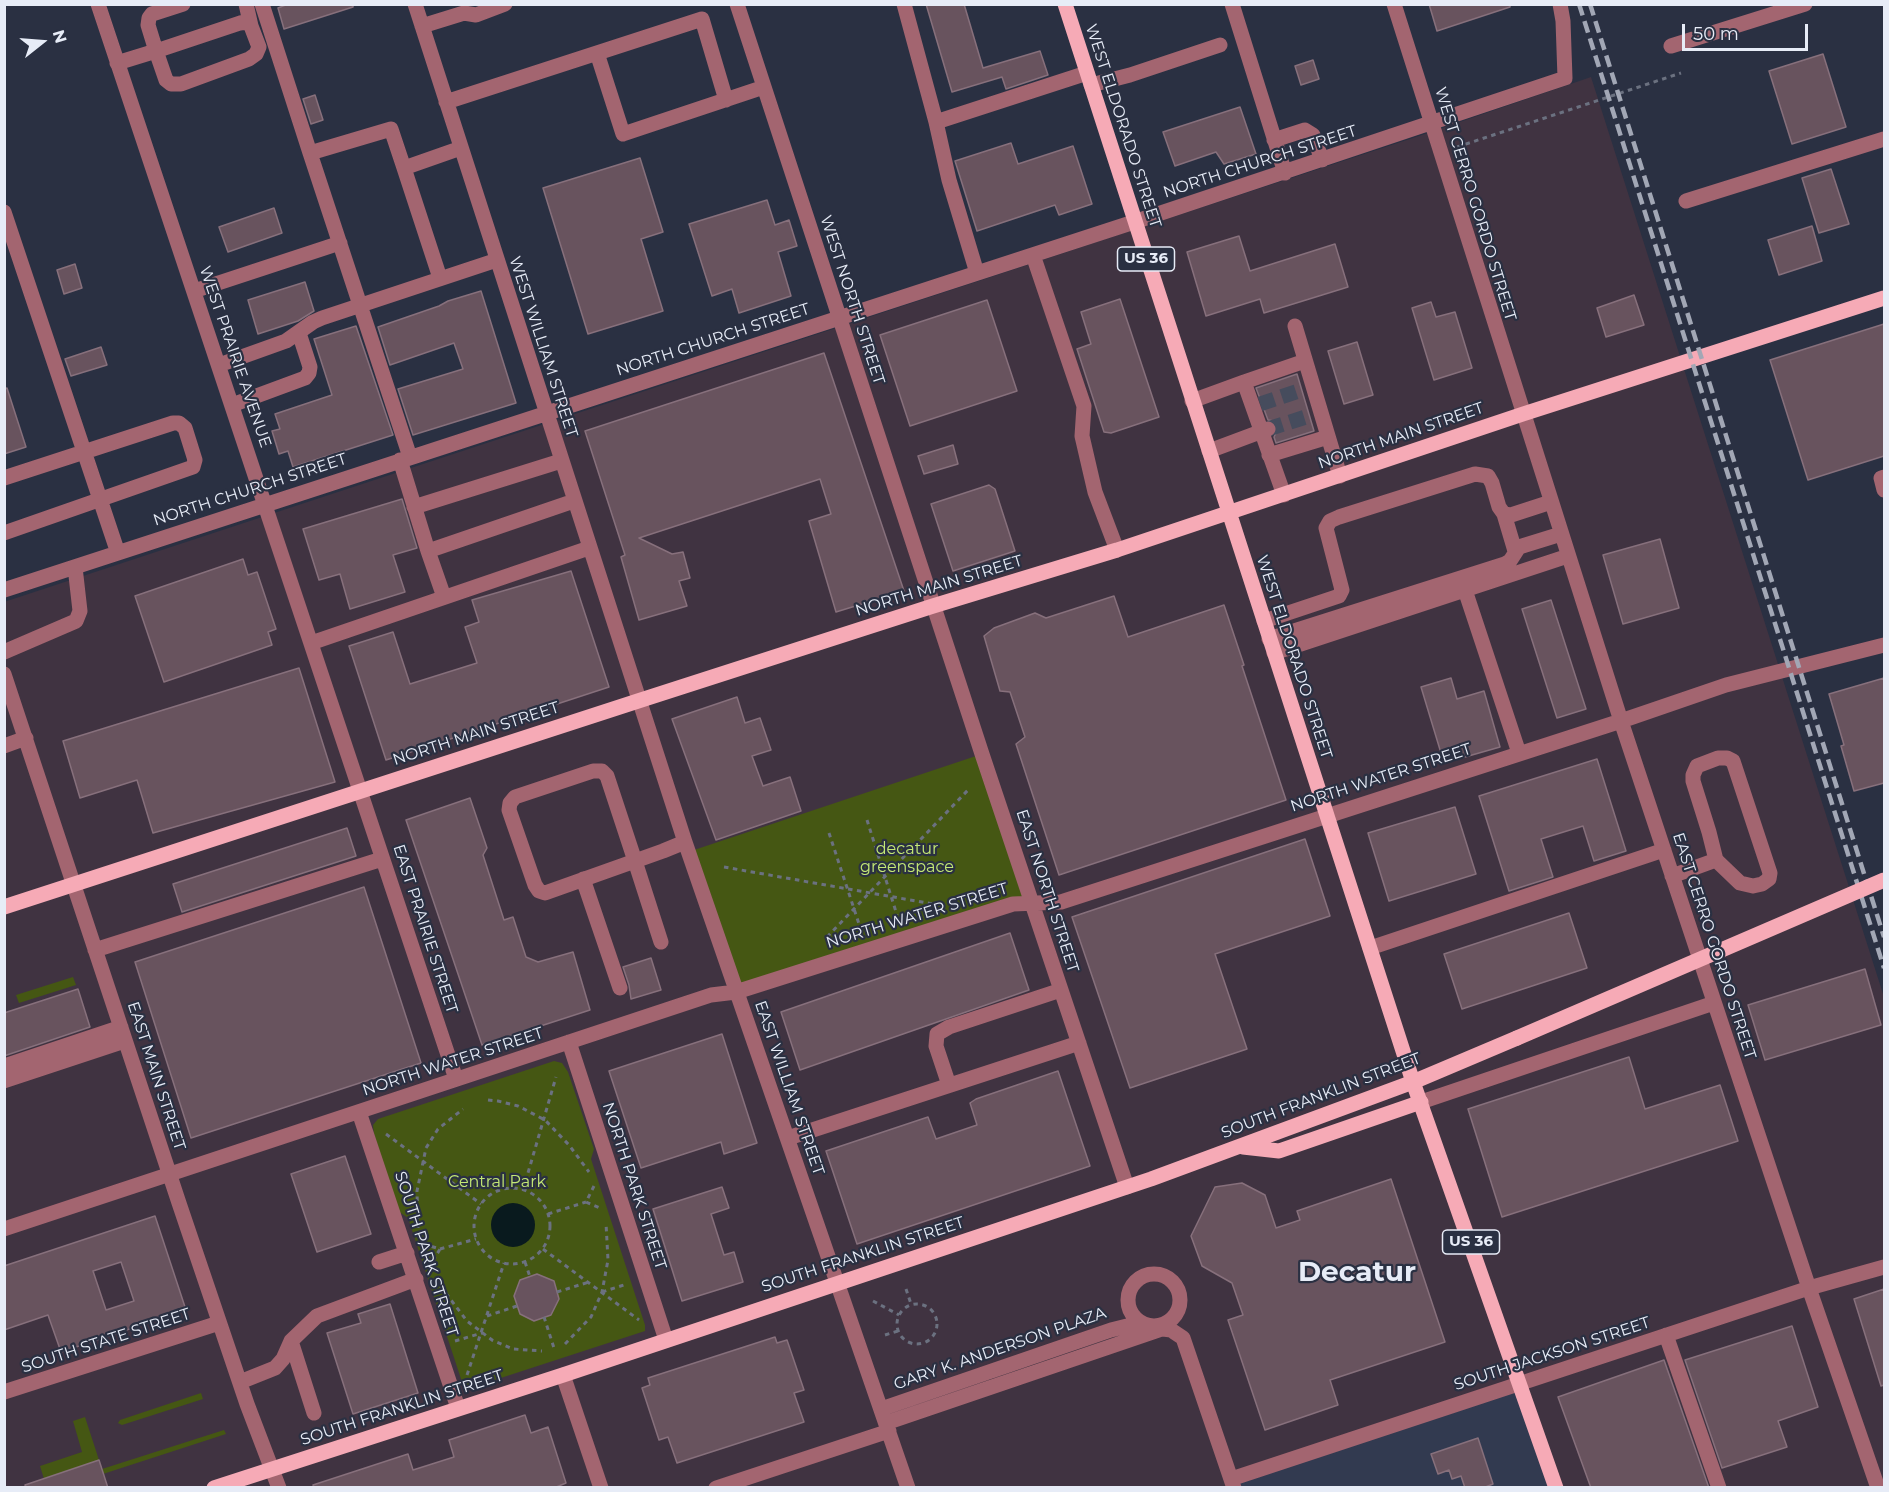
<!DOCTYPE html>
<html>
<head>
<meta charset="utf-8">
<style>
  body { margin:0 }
  #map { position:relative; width:1889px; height:1492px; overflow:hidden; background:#2a3042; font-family:Montserrat,sans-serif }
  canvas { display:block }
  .frame { position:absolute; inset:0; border:6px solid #e7ecf7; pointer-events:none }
  .north { position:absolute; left:12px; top:12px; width:60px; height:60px; -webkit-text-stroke:4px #2a3042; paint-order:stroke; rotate:73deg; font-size:16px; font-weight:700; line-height:24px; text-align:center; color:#e7ecf7 }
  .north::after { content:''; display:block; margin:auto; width:21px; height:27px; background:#e7ecf7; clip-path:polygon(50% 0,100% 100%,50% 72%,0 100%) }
  .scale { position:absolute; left:1682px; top:24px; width:126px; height:27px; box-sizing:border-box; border:3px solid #e7ecf7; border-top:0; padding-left:8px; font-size:18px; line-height:21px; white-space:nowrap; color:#e7ecf7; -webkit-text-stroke:4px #2a3042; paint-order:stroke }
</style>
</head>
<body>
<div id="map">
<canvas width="1889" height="1492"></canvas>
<div class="frame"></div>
<div class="north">N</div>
<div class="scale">50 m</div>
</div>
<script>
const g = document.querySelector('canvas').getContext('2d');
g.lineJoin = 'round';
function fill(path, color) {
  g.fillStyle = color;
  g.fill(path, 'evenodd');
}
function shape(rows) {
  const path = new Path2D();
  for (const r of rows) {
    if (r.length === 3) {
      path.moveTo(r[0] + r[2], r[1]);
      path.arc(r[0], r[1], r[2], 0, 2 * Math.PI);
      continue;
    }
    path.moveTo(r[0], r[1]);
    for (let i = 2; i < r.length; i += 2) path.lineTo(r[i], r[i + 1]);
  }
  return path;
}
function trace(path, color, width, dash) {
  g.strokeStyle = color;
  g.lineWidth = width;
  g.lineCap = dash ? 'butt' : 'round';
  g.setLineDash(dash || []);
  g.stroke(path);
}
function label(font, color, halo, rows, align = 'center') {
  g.font = font + ' Montserrat,sans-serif';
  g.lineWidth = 4.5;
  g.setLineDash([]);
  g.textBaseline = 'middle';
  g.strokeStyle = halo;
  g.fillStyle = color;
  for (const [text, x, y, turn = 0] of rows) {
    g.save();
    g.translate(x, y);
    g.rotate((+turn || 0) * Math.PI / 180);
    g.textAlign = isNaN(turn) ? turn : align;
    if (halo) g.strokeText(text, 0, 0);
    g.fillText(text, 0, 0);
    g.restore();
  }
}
fill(shape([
  [1591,77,1884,997,1884,1487,5,1487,4,602,1422,135]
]), '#403341');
fill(shape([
  [1520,1383,1556,1487,1234,1488,1231,1479]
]), '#323a50');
fill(shape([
  [982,754,1032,903,736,992,688,852],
  [73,977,76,985,19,1003,16,995],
  [554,1061,562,1063,568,1072,594,1149,591,1159,645,1325,645,1331,467,1389,463,1385,408,1218,398,1211,374,1134,373,1125,378,1119],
  [201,1393,203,1399,122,1425,118,1423,120,1420],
  [85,1417,99,1460,44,1479,40,1466,82,1452,73,1421],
  [224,1430,226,1434,103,1474,102,1469]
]), '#455713');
fill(shape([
  [513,1225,22]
]), '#091a1e');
const building = shape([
  [288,4,353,4,353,7,284,29,278,8,288,4],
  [926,4,964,4,983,68,1040,51,1048,75,1006,89,1002,77,952,92,926,4],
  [1429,4,1510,4,1510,7,1437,31,1429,4],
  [1823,54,1846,127,1792,144,1769,71,1823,54],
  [1313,60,1319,79,1301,85,1295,66,1313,60],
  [315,95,323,120,311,124,303,99,315,95],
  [1240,107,1256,154,1224,164,1216,152,1175,166,1163,132,1240,107],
  [1011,143,1018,164,1073,146,1092,204,1059,215,1055,205,977,231,955,161,1011,143],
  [640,158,663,232,641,239,663,311,588,334,543,188,640,158],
  [1831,169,1849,224,1819,233,1802,178,1831,169],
  [767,200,775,225,789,220,797,246,778,252,791,296,739,313,732,289,712,296,689,224,767,200],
  [274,208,282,233,228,252,219,227,274,208],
  [1812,226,1822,261,1779,275,1768,240,1812,226],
  [1239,236,1250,271,1335,244,1348,287,1264,313,1260,299,1206,316,1187,252,1239,236],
  [75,264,82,288,64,294,57,270,75,264],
  [305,282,314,311,298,321,258,334,248,300,305,282],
  [481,291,516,403,413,435,398,389,463,369,454,343,390,365,378,327,439,306,448,301,481,291],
  [1634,295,1644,325,1606,337,1597,308,1634,295],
  [1120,299,1159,417,1111,433,1104,432,1077,349,1091,344,1081,312,1120,299],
  [987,300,1017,391,910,426,880,335,987,300],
  [1431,302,1436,317,1455,312,1472,368,1434,380,1412,308,1431,302],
  [1884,324,1884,456,1808,480,1770,360,1884,324],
  [356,326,393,435,293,467,288,451,279,454,272,431,280,429,275,414,332,395,314,339,356,326],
  [1357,342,1373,395,1344,404,1328,351,1357,342],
  [101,347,107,365,71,376,65,359,101,347],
  [824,353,904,591,836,612,809,521,831,514,820,479,639,538,672,554,683,552,690,578,679,581,687,606,639,620,621,557,625,555,585,431,824,353],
  [1297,374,1314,431,1276,443,1274,437,1277,431,1277,426,1274,421,1268,420,1256,388,1297,374],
  [7,388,26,447,4,454,4,389,7,388],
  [953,445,958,464,924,474,918,456,953,445],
  [989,485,995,489,1015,551,953,571,931,504,989,485],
  [402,499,417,548,393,555,405,592,350,609,340,574,319,580,303,529,402,499],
  [1660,539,1679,608,1623,624,1603,555,1660,539],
  [243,559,248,575,257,572,276,629,268,632,272,645,164,682,135,596,243,559],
  [571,571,609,687,386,760,349,646,393,632,410,684,477,663,465,627,479,622,472,600,571,571],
  [1114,596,1128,637,1224,605,1244,665,1242,666,1286,800,1059,875,1016,744,1025,737,1010,692,1000,691,984,636,994,628,1035,613,1046,618,1114,596],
  [1551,600,1586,709,1557,718,1522,609,1551,600],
  [299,668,335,782,153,833,137,780,80,798,63,741,299,668],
  [1451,678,1457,699,1484,691,1500,747,1444,763,1421,687,1451,678],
  [1884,678,1884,783,1854,791,1841,746,1844,745,1829,694,1884,678],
  [737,697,745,723,760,718,771,750,752,756,763,786,790,777,801,811,716,840,672,719,737,697],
  [1597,759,1626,851,1594,861,1583,826,1541,839,1553,877,1509,891,1479,796,1597,759],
  [470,798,487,848,483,855,504,920,513,917,526,957,538,962,573,952,590,1010,482,1045,406,820,470,798],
  [1455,807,1476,874,1389,901,1368,833,1455,807],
  [347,828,356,856,182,912,173,884,347,828],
  [1305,839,1330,916,1215,954,1247,1049,1130,1088,1072,917,1305,839],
  [364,887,421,1063,191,1138,135,962,364,887],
  [1569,913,1587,968,1462,1009,1444,954,1569,913],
  [1010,933,1029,990,800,1070,781,1012,1010,933],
  [651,958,661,990,631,999,629,985,623,967,651,958],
  [1865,969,1881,1025,1765,1060,1748,1005,1865,969],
  [78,989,90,1027,4,1056,4,1013,78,989],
  [722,1034,757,1143,724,1154,721,1142,641,1168,609,1071,722,1034],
  [1629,1057,1645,1109,1720,1085,1738,1141,1502,1217,1468,1109,1629,1057],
  [1058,1071,1090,1166,857,1244,826,1151,928,1117,936,1139,977,1125,970,1103,976,1099,1058,1071],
  [345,1156,371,1234,317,1252,291,1174,345,1156],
  [1391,1179,1445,1342,1330,1380,1338,1405,1265,1430,1228,1320,1243,1315,1232,1283,1202,1266,1191,1236,1215,1187,1242,1183,1265,1195,1276,1228,1300,1220,1297,1211,1391,1179],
  [722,1187,729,1208,711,1214,724,1255,734,1252,743,1282,682,1301,653,1209,722,1187],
  [155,1216,186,1310,61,1352,48,1315,4,1330,4,1266,155,1216],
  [121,1262,134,1301,106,1310,93,1271,121,1262],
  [537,1274,554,1281,559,1299,551,1315,534,1321,520,1314,514,1296,520,1280,537,1274],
  [1884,1289,1884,1385,1881,1386,1854,1299,1884,1289],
  [390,1304,418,1393,353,1414,327,1333,361,1323,358,1314,390,1304],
  [1792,1326,1818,1407,1778,1421,1787,1447,1722,1468,1685,1360,1792,1326],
  [775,1337,777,1343,787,1340,804,1390,794,1393,804,1422,677,1463,668,1437,659,1440,642,1388,650,1385,648,1378,775,1337],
  [1664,1360,1709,1488,1591,1488,1558,1397,1664,1360],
  [525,1415,531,1433,548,1427,566,1483,554,1488,314,1488,313,1485,408,1454,413,1470,454,1457,449,1440,525,1415],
  [1478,1438,1493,1484,1483,1488,1465,1488,1461,1476,1452,1479,1449,1470,1438,1474,1431,1454,1478,1438],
  [99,1460,108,1488,26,1488,25,1485,99,1460]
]);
fill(building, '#68535e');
trace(building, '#87707c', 1.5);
trace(shape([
  [1260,404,1302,390],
  [1268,429,1309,416]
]), '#464c5d', 15, [15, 8]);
trace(shape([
  [1457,147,1681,73],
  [867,820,897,915],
  [829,833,860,927],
  [724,867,933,904],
  [827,937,969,789],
  [488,1100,498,1101,518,1106,545,1120,569,1145,589,1172],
  [386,1134,481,1204],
  [594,1186,586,1202,602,1209],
  [512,1226,38],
  [523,1190,556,1077],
  [548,1214,586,1202],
  [418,1228,417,1191,426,1148,438,1129,463,1109],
  [423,1244,440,1249,430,1266],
  [440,1249,476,1239],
  [543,1249,639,1320],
  [525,1262,530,1277],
  [435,1279,467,1321,492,1340,513,1349,542,1351],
  [906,1289,911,1304],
  [557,1292,589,1282],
  [602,1292,627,1284],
  [873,1301,899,1315],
  [917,1324,20],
  [487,1316,517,1306],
  [544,1317,554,1348],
  [885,1335,898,1331],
  [455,1341,482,1333],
  [565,1344,591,1317,602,1292,608,1260,606,1223],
  [467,1375,504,1263]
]), '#6b7180', 3, [4.5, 4.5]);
trace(shape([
  [98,4,456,1079],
  [246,4,251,26],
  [262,4,310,153],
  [415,4,685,842,908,1488],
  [737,4,982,754,1127,1187],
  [904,4,936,122,949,180,977,273],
  [1232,4,1285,173],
  [1394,4,1621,721,1809,1288,1878,1488],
  [422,26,464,13,476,15,505,4],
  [1671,46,1805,4],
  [597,53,623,134,764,87],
  [117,63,156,51,240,23,247,22,251,26,259,47,256,54,249,59,181,84,171,84,166,80,156,51,148,25,149,18,152,14,183,4],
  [1091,85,1130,75,1220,45],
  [446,102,702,19,726,100],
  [936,122,1087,73],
  [1274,140,1305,130,1313,135,1322,160],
  [404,168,391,129,310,153,410,457],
  [1686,201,1884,139],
  [4,212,118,553],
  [1033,255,1084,406,1082,436,1095,492,1117,550],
  [440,278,404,168,461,148],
  [194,291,340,243],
  [1295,326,1340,476],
  [219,365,286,341,313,322,322,318,497,260],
  [1244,382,1305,361],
  [1192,401,1244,382,1284,495],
  [232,405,305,378,309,373,310,367,299,333],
  [1209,451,1268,429],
  [1269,455,1328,437],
  [400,460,428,551],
  [1884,477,1881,478,1884,490],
  [4,478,173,423,179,423,185,428,195,460,193,467,4,533],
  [414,507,561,461],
  [1504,514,1515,551],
  [4,590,1134,222,1565,78,1563,21,1560,4],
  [1465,590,1519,753],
  [444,597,428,551,574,501],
  [1264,621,1339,596,1342,590,1326,528,1330,521,1339,517,1475,474,1488,476,1492,483,1499,507,1504,514,1511,515,1551,502],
  [1269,639,1505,564,1510,561,1519,547,1561,534],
  [311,643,589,548],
  [4,652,76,621,80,611,75,567],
  [1274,653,1568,556],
  [4,674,179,1203,247,1404,279,1488],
  [4,746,26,738],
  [1672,876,1716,860,1709,832,1693,781,1693,775,1697,766,1718,758,1727,758,1733,761,1770,873,1769,879,1762,884,1753,886,1740,883,1716,860],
  [583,879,620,988],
  [661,942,635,861,607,776,602,771,593,771,515,797,510,803,509,810,535,885,539,891,545,893,635,861,663,851,685,842],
  [1370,948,1664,850],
  [95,950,382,859],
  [569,1042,666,1340],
  [4,1066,121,1027],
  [4,1081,125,1041],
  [949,1085,936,1046,937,1034,949,1027,1061,990],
  [1421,1102,1714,1003],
  [359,1112,458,1408],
  [788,1138,1079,1043],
  [4,1229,711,995,736,992,1013,904,1061,902,1621,721,1726,685,1884,645],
  [379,1262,407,1253],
  [1154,1300,26],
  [1666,1335,1719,1488],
  [291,1341,314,1413],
  [563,1375,601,1488],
  [240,1382,275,1368,283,1359,291,1341,317,1316,416,1279],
  [4,1392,219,1323],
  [881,1409,1111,1330,1131,1325,1171,1330,1183,1338,1234,1488],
  [886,1423,1159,1330],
  [1231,1479,1809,1288,1884,1267],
  [716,1488,889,1431]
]), '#a36570', 15);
trace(shape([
  [1065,4,1413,1082,1556,1488],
  [4,907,638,701,933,606,1117,550,1523,414,1884,298],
  [1243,1147,1279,1151,1421,1102],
  [214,1488,563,1375,1151,1179,1413,1082,1517,1038]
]), '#f6aab6', 15);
trace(shape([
  [1579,4,1884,968],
  [1590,4,1884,937]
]), '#a2a7b5', 4.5, [12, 6]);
trace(shape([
  [1517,1038,1884,880]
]), '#f6aab6', 15);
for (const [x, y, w] of [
  [1146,259,57],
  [1471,1242,57]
]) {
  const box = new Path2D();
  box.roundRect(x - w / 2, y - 12, w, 24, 4.5);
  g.fillStyle = '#2a3042';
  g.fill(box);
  trace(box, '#e7ecf7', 1.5);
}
label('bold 15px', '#e7ecf7', null, [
  ["US 36",1146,259],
  ["US 36",1471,1242]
]);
label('16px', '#e7ecf7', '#2a3042', [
  ["WEST ELDORADO STREET",1123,126,72],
  ["NORTH CHURCH STREET",1260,162,-18],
  ["WEST CERRO GORDO STREET",1475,204,73],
  ["WEST NORTH STREET",852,300,72],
  ["NORTH CHURCH STREET",713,340,-18],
  ["WEST WILLIAM STREET",543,347,72],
  ["WEST PRAIRIE AVENUE",235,357,71],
  ["NORTH MAIN STREET",1401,436,-19],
  ["NORTH CHURCH STREET",250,490,-18],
  ["NORTH MAIN STREET",939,586,-17],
  ["WEST ELDORADO STREET",1294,657,72],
  ["NORTH MAIN STREET",476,734,-18],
  ["NORTH WATER STREET",1381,778,-18],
  ["EAST NORTH STREET",1047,891,72],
  ["NORTH WATER STREET",917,916,-17],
  ["EAST PRAIRIE STREET",425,929,72],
  ["EAST CERRO GORDO STREET",1714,946,72],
  ["NORTH WATER STREET",453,1062,-18],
  ["EAST MAIN STREET",156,1076,72],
  ["EAST WILLIAM STREET",789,1088,71],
  ["SOUTH FRANKLIN STREET",1321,1096,-21],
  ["NORTH PARK STREET",634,1186,72],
  ["SOUTH PARK STREET",426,1254,72],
  ["SOUTH FRANKLIN STREET",863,1255,-18],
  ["SOUTH STATE STREET",106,1341,-18],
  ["GARY K. ANDERSON PLAZA",1000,1349,-19],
  ["SOUTH JACKSON STREET",1552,1354,-18],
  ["SOUTH FRANKLIN STREET",402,1408,-18]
]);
label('16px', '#c4e875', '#2a3042', [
  ["decatur",907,849],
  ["greenspace",907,867],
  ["Central Park",497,1182]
]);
label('bold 28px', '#e7ecf7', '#2a3042', [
  ["Decatur",1357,1273]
]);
</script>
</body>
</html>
